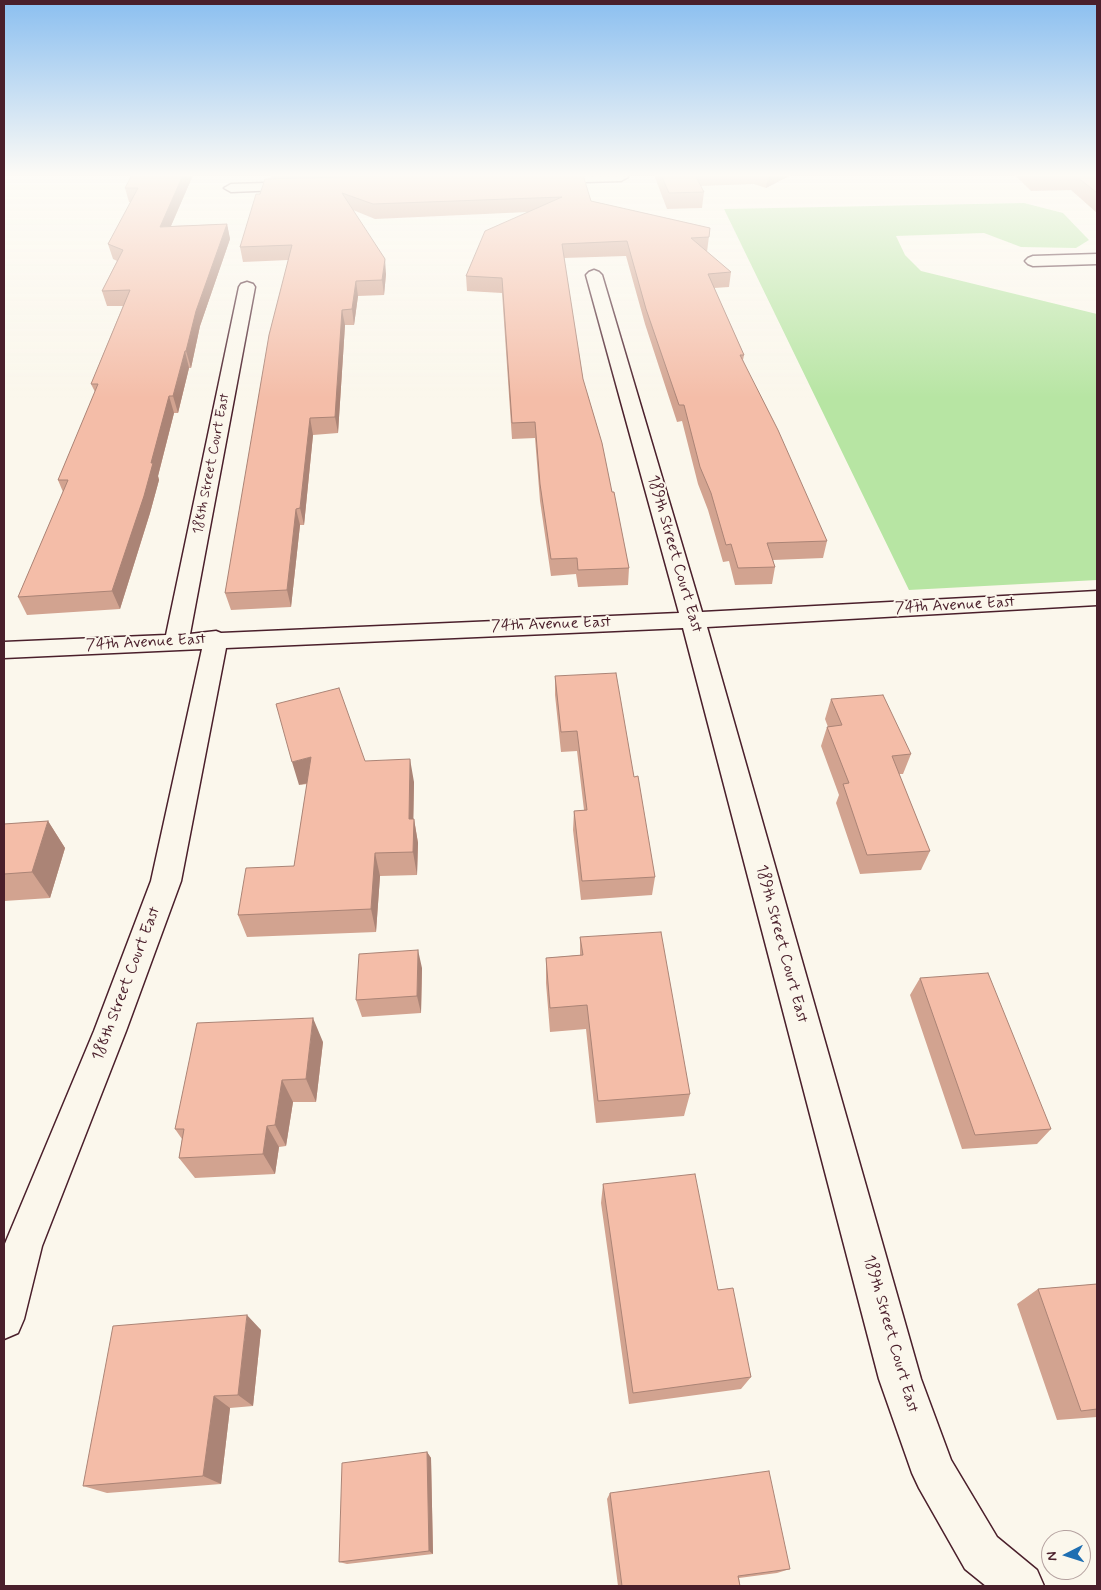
<!DOCTYPE html>
<html>
<head>
<meta charset="utf-8">
<style>
  body { margin:0 }
  #map { position:relative; width:1101px; height:1590px; overflow:hidden; background:#fbf7ec; font-family:Mynerve,sans-serif }
  canvas { display:block }
  .frame { position:absolute; inset:0; border:5px solid #4a1f2b; pointer-events:none }
  .north { position:absolute; left:1041px; top:1530px; width:50px; height:50px; box-sizing:border-box; background:#fbf7ec; border:1px solid #b4a19f; border-radius:50%; rotate:265deg; font-size:14px; font-weight:700; line-height:20px; text-align:center; color:#4a1f2b }
  .north::after { content:''; display:block; margin:auto; width:18px; height:22px; background:#1f6fb2; clip-path:polygon(50% 0,100% 100%,50% 72%,0 100%) }
</style>
</head>
<body>
<div id="map">
<canvas width="1101" height="1590"></canvas>
<div class="frame"></div>
<div class="north">N</div>
</div>
<script>
const g = document.querySelector('canvas').getContext('2d');
g.lineJoin = 'round';
function fill(path, color) {
  g.fillStyle = color;
  g.fill(path, 'evenodd');
}
function shape(rows) {
  const path = new Path2D();
  for (const r of rows) {
    path.moveTo(r[0], r[1]);
    for (let i = 2; i < r.length; i += 2) path.lineTo(r[i], r[i + 1]);
  }
  return path;
}
function trace(path, color, width, dash) {
  g.strokeStyle = color;
  g.lineWidth = width;
  g.lineCap = dash ? 'butt' : 'round';
  g.setLineDash(dash || []);
  g.stroke(path);
}
function label(font, color, halo, rows, align = 'center') {
  g.font = font + ' Mynerve,sans-serif';
  g.lineWidth = 4;
  g.setLineDash([]);
  g.textBaseline = 'middle';
  g.strokeStyle = halo;
  g.fillStyle = color;
  for (const [text, x, y, turn = 0] of rows) {
    g.save();
    g.translate(x, y);
    g.rotate((+turn || 0) * Math.PI / 180);
    g.textAlign = isNaN(turn) ? turn : align;
    if (halo) g.strokeText(text, 0, 0);
    g.fillText(text, 0, 0);
    g.restore();
  }
}
fill(shape([
  [1024,203,1063,213,1089,240,1076,248,1021,247,984,233,896,236,905,255,921,271,1097,314,1097,580,909,590,724,209]
]), '#b7e5a3');
const street = shape([
  [553,175,626,175,628,177,621,181,547,183,540,179,542,176,553,175],
  [299,182,306,186,304,189,231,192,224,188,231,184,299,182],
  [1097,254,1097,264,1033,266,1028,264,1025,261,1028,258,1033,256,1097,254],
  [594,270,599,272,602,275,702,612,1097,591,1097,605,707,627,921,1379,951,1460,997,1537,1037,1570,1044,1586,986,1586,965,1569,919,1488,912,1473,879,1379,683,628,226,648,181,881,126,1031,42,1246,24,1319,18,1333,4,1339,4,1246,94,1031,151,881,202,649,4,658,4,642,166,635,239,287,241,284,247,282,253,284,255,287,190,634,216,631,221,633,679,613,586,275,589,272,594,270]
]);
trace(street, '#4a1f2b', 3);
fill(street, '#fbf7ec');
fill(shape([
  [132,175,193,175,171,226,227,224,230,239,200,326,191,368,189,368,178,413,174,413,158,476,159,480,150,513,120,609,27,615,18,597,63,492,58,480,95,392,91,384,123,306,107,306,102,291,117,261,113,259,108,244,131,202,129,202,125,188],
  [270,175,583,175,591,201,710,228,707,252,731,272,729,287,714,288,744,355,743,360,827,541,823,558,773,560,775,567,772,584,735,585,729,561,723,562,708,510,698,484,682,421,677,422,645,324,626,256,564,258,583,379,612,492,629,568,628,585,578,587,576,574,551,576,540,501,535,438,512,439,502,293,467,291,466,276,528,212,375,219,353,210,386,274,384,295,358,296,354,325,345,325,338,433,313,435,304,525,300,525,291,607,231,610,225,593,288,260,243,262,240,247,260,194,271,179],
  [654,175,791,175,766,188,754,184,701,186,704,192,702,208,667,209],
  [1015,175,1097,175,1097,213,1071,190,1031,191],
  [555,676,634,777,655,877,652,895,581,900,573,830,574,811,584,810,577,751,561,752,555,695],
  [831,699,911,754,903,774,899,774,930,851,921,870,860,874,836,803,839,795,821,746,827,727,828,727,825,719],
  [365,761,414,782,413,819,414,819,418,843,417,875,380,876,376,932,247,937,238,915,294,866,307,784,299,785],
  [48,821,65,848,50,898,4,901,4,824],
  [580,937,690,1094,684,1116,596,1123,586,1029,550,1032,546,983,546,958,580,955],
  [422,968,421,1013,362,1017,356,1000],
  [920,978,1051,1129,1037,1144,962,1149,910,995],
  [323,1042,316,1102,293,1102,286,1146,279,1147,275,1174,195,1178,179,1158,182,1139,175,1129],
  [603,1184,718,1290,751,1377,741,1389,629,1404,601,1203],
  [1097,1284,1097,1417,1057,1420,1017,1304,1038,1289],
  [261,1330,253,1406,230,1408,221,1484,107,1493,83,1486],
  [427,1452,431,1458,433,1554,347,1564,339,1562],
  [610,1493,790,1569,777,1573,739,1578,740,1586,618,1586,607,1499]
]), '#d2a390');
fill(shape([
  [183,175,193,175,164,242,160,227],
  [768,175,791,175,766,188],
  [227,224,230,239,200,326,191,368,186,351,196,311],
  [385,259,386,274,384,295,382,280],
  [356,281,358,296,354,325,352,309],
  [342,310,345,325,338,433,335,417],
  [185,351,189,368,178,413,173,396],
  [169,396,174,413,158,476,159,480,150,513,120,609,112,591],
  [310,418,313,435,304,525,300,508],
  [296,509,300,525,291,607,287,590],
  [311,757,317,781,299,785,292,762],
  [410,759,414,782,413,843,409,819],
  [414,819,418,843,417,875,413,852],
  [48,821,65,848,50,898,32,872],
  [375,853,380,876,376,932,371,909],
  [418,950,422,968,421,1013,417,996],
  [313,1018,323,1042,316,1102,306,1079],
  [282,1080,293,1102,286,1146,275,1125],
  [267,1126,279,1147,275,1174,263,1154],
  [247,1315,261,1330,253,1406,238,1395],
  [214,1396,230,1408,221,1484,203,1476],
  [427,1452,431,1458,433,1554,429,1551]
]), '#ab8476');
const building = shape([
  [132,175,183,175,160,227,227,224,196,311,186,351,185,351,173,396,169,396,151,463,153,463,144,496,112,591,18,597,68,480,58,480,98,384,91,384,130,290,102,291,123,250,108,244,138,188,125,188,132,175],
  [415,175,583,175,591,201,710,228,709,237,691,238,731,272,708,274,744,355,740,355,778,430,827,541,767,543,775,567,738,568,731,544,726,545,711,493,700,467,684,405,679,405,646,309,627,241,562,244,583,379,602,443,612,492,614,492,629,568,578,570,577,558,551,559,540,484,535,422,512,423,502,278,466,276,485,231,562,197,373,204,342,193,385,259,382,280,356,281,352,309,342,310,335,417,310,418,300,508,296,509,287,590,225,593,269,335,292,245,240,247,256,194,260,194,265,179,415,175],
  [661,175,695,175,704,192,669,193,661,175],
  [1034,175,1097,175,1097,193,1076,176,1036,177,1034,175],
  [616,673,634,777,638,776,655,877,582,881,574,811,587,810,577,731,561,732,555,676,616,673],
  [339,688,365,761,410,759,409,819,414,819,413,852,375,853,371,909,238,915,246,868,294,866,311,757,292,762,276,704,339,688],
  [883,695,911,754,892,756,930,851,867,855,843,784,849,783,827,727,842,725,831,699,883,695],
  [48,821,32,872,4,874,4,824,48,821],
  [661,932,690,1094,598,1101,587,1005,550,1008,546,958,583,955,580,937,661,932],
  [418,950,417,996,356,1000,359,954,418,950],
  [988,973,1051,1129,975,1135,920,978,988,973],
  [313,1018,306,1079,282,1080,275,1125,267,1126,263,1154,179,1158,184,1129,175,1129,197,1023,313,1018],
  [695,1174,718,1290,733,1288,751,1377,633,1393,603,1184,695,1174],
  [1097,1284,1097,1409,1081,1411,1038,1289,1097,1284],
  [247,1315,238,1395,214,1396,203,1476,83,1486,113,1326,247,1315],
  [427,1452,429,1551,339,1562,342,1463,427,1452],
  [769,1471,790,1569,738,1576,740,1586,622,1586,610,1493,769,1471]
]);
fill(building, '#f4bda8');
trace(building, '#ab8476', 1);
const sky = g.createLinearGradient(0, 0, 0, 398);
sky.addColorStop(0, '#8bbff0');
sky.addColorStop(0.44, '#fdfbf6');
sky.addColorStop(1, '#fdfbf600');
g.fillStyle = sky;
g.fillRect(0, 0, 1101, 398);
label('14px', '#4a1f2b', '#fbf7ec', [
  ["188th Street Court East",212,464,-79]
]);
label('16px', '#4a1f2b', '#fbf7ec', [
  ["189th Street Court East",674,554,74],
  ["74th Avenue East",955,606,-3],
  ["74th Avenue East",551,625,-2],
  ["74th Avenue East",146,643,-3],
  ["189th Street Court East",781,944,75],
  ["188th Street Court East",127,984,-69],
  ["189th Street Court East",890,1334,74]
]);
</script>
</body>
</html>
